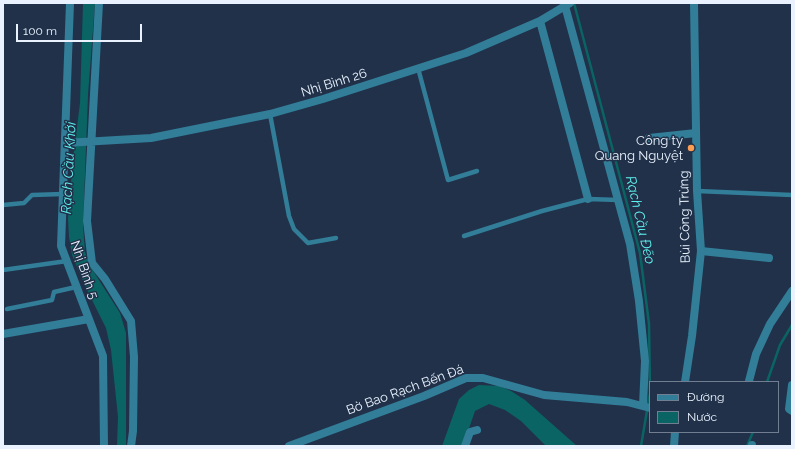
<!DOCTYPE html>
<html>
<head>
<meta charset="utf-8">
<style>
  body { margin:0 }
  #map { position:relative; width:795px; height:449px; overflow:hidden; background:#213149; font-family:Raleway,sans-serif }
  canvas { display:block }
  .frame { position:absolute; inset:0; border:4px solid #e9f2fe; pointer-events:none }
  .legend { position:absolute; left:649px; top:381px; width:130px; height:52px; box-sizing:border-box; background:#213149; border:1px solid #717e91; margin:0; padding:5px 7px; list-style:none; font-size:12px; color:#e9f2fe }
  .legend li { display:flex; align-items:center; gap:8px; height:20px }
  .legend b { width:20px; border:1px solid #717e91 }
  .scale { position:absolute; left:16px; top:24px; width:126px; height:18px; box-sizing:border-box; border:2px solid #e9f2fe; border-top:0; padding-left:5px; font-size:12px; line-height:14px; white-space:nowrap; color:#e9f2fe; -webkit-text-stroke:3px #213149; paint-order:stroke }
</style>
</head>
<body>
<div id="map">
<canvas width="795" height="449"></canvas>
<div class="frame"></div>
<ul class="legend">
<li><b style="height:5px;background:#327d98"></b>Đường</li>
<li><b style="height:11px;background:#0a6464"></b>Nước</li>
</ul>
<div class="scale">100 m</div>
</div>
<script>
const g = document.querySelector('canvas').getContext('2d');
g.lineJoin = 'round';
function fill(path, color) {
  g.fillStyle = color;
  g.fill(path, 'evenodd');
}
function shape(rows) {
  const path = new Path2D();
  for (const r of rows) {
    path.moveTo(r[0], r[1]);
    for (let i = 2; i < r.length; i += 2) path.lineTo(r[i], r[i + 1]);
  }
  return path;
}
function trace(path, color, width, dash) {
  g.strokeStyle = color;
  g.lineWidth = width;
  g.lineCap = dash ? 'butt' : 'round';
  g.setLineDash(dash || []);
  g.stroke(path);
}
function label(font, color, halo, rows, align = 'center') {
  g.font = font + ' Raleway,sans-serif';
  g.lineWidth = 3;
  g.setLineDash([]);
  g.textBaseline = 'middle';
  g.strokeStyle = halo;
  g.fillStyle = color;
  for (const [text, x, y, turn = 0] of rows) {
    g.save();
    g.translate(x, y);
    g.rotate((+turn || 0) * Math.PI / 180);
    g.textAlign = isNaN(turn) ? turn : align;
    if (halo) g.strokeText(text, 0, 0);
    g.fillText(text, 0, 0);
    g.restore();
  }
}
fill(shape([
  [83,3,95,3,88,95,83,226,85,252,90,266,120,313,126,333,126,446,117,446,118,417,111,350,106,328,87,290,72,255,69,237,68,219,73,159,80,103],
  [479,385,500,386,511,391,525,400,577,446,546,446,521,421,505,410,489,404,475,411,463,446,442,446,459,399,469,390]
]), '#0a6464');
trace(shape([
  [574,3,640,253,649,324,650,393,641,446],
  [767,382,780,345,792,325],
  [747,446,753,432]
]), '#0a6464', 2.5);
trace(shape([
  [418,68,448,180,477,171],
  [270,114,289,216,294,229,308,243,336,238],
  [697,191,792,195],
  [3,205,24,203,32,195,63,194],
  [464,236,542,211,588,199,619,200],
  [3,270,67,261],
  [7,309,52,300,54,292,76,287]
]), '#327d98', 4.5);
trace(shape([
  [70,3,61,246,103,356,104,446],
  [99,3,87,221,92,263,105,279,131,321,134,357,133,431,131,446],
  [565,6,630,244,639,301,645,361,643,406],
  [540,21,588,199],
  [649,138,696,133],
  [65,143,151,138,270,114,323,99,466,53,540,21,570,3],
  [701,251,769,258],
  [3,334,89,319],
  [749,381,756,354,770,324,792,291],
  [792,385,789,409,792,411],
  [289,446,424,396,466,378,483,378,544,395,627,402,650,408],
  [465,446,470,432,477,430],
  [752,446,752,445]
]), '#327d98', 8);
trace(shape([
  [685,382,692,336,701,251,697,191,694,3],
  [674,446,675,432]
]), '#327d98', 8);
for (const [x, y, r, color] of [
  [691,148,4,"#fc9d54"]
]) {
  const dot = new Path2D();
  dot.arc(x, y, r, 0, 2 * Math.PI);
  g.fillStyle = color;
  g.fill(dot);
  trace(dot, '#213149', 1.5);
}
label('13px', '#e9f2fe', '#213149', [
  ["Nhị Bình 26",334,83,-17],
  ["Bùi Công Trừng",685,217,-91],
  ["Nhị Bình 5",84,270,71],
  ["Bờ Bao Rạch Bến Đá",405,390,-20]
]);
label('13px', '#e9f2fe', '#213149', [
  ["Công ty",683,141],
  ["Quang Nguyệt",683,156]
], 'right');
label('italic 14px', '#5ff3f1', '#213149', [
  ["Rạch Cầu Khởi",69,168,-87],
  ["Rạch Cầu Đẽo",640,220,77]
]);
</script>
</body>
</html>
